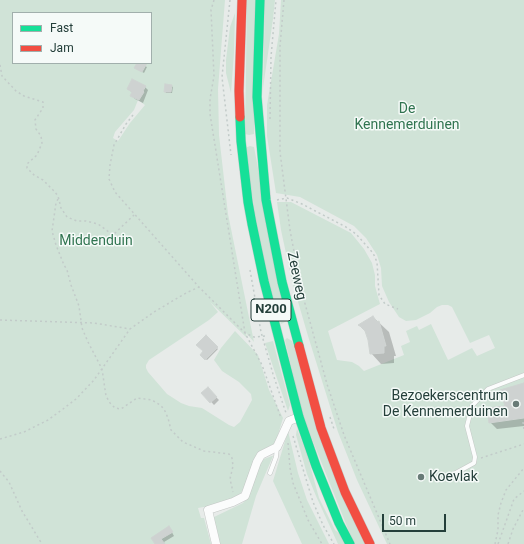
<!DOCTYPE html>
<html>
<head>
<meta charset="utf-8">
<style>
  body { margin:0 }
  #map { position:relative; width:524px; height:544px; overflow:hidden; background:#e7ebe9; font-family:Roboto,sans-serif }
  canvas { display:block }
  .legend { position:absolute; left:12px; top:12px; width:140px; height:52px; box-sizing:border-box; background:#f5faf8; border:1px solid #a1afac; margin:0; padding:5px 7px; list-style:none; font-size:12px; color:#243f3a }
  .legend li { display:flex; align-items:center; gap:8px; height:20px }
  .legend b { width:20px; border:1px solid #a1afac }
  .scale { position:absolute; left:382px; top:514px; width:64px; height:18px; box-sizing:border-box; border:2px solid #243f3a; border-top:0; padding-left:5px; font-size:12px; line-height:14px; white-space:nowrap; color:#243f3a; -webkit-text-stroke:3px #f5faf8; paint-order:stroke }
</style>
</head>
<body>
<div id="map">
<canvas width="524" height="544"></canvas>
<ul class="legend">
<li><b style="height:5px;background:#16e098"></b>Fast</li>
<li><b style="height:5px;background:#f24e42"></b>Jam</li>
</ul>
<div class="scale">50 m</div>
</div>
<script>
const g = document.querySelector('canvas').getContext('2d');
g.lineJoin = 'round';
function fill(path, color) {
  g.fillStyle = color;
  g.fill(path, 'evenodd');
}
function shape(rows) {
  const path = new Path2D();
  for (const r of rows) {
    path.moveTo(r[0], r[1]);
    for (let i = 2; i < r.length; i += 2) path.lineTo(r[i], r[i + 1]);
  }
  return path;
}
function trace(path, color, width, dash) {
  g.strokeStyle = color;
  g.lineWidth = width;
  g.lineCap = dash ? 'butt' : 'round';
  g.setLineDash(dash || []);
  g.stroke(path);
}
function label(font, color, halo, rows, align = 'center') {
  g.font = font + ' Roboto,sans-serif';
  g.lineWidth = 3;
  g.setLineDash([]);
  g.textBaseline = 'middle';
  g.strokeStyle = halo;
  g.fillStyle = color;
  for (const [text, x, y, turn = 0] of rows) {
    g.save();
    g.translate(x, y);
    g.rotate((+turn || 0) * Math.PI / 180);
    g.textAlign = isNaN(turn) ? turn : align;
    if (halo) g.strokeText(text, 0, 0);
    g.fillText(text, 0, 0);
    g.restore();
  }
}
fill(shape([
  [0,0,225,0,218,89,219,135,228,214,254,342,246,333,247,338,210,302,218,312,209,320,149,360,146,365,146,368,148,372,167,394,181,403,189,406,202,408,229,425,234,427,240,422,252,400,251,394,239,382,222,371,214,360,221,348,235,331,258,355,269,390,283,418,274,448,267,449,239,496,220,504,198,508,201,518,204,518,211,544,0,544],
  [13,13,151,13,151,63,13,63],
  [138,100,145,105,130,123,118,141,113,138,115,132,134,110],
  [247,0,255,0,254,134,249,135,245,134],
  [265,0,275,0,273,19,263,88],
  [281,0,524,0,524,544,387,544,357,480,338,432,308,336,292,281,281,230,277,202,291,202,351,233,364,249,372,263,375,275,375,286,380,304,328,331,337,360,352,362,359,366,364,371,404,355,401,346,410,342,406,331,417,326,419,330,431,324,448,360,472,348,477,356,495,348,489,335,470,343,452,307,448,305,442,305,437,307,430,313,416,320,406,321,399,317,389,302,382,286,381,268,377,255,366,238,354,226,300,197,276,193,267,136,267,105,279,34],
  [235,13,234,53,231,93,226,73,226,60,230,27],
  [250,146,254,147,287,321,281,324,264,273,245,148],
  [287,338,292,341,365,544,354,544,302,414,285,340],
  [273,341,290,405,288,411,265,343],
  [297,429,307,454,319,498,335,530,341,535,346,544,338,544,316,496,307,474,296,435],
  [288,431,298,473,307,500,329,544,302,544,273,481],
  [272,456,273,456,256,496,242,544,220,544,212,518,243,503,248,497,259,465,264,459]
]), '#d0e3d7');
fill(shape([
  [138,63,147,67,144,73,137,69],
  [171,86,173,87,172,93,166,93,165,91],
  [145,87,148,90,143,103,135,99,131,95,133,93,128,89],
  [373,317,389,332,396,356,394,356,394,363,381,364,371,353,369,340,366,332,359,325],
  [206,337,218,349,207,360,201,355,204,351],
  [524,384,524,426,497,429,490,422,510,406],
  [208,389,219,400,214,405,203,393],
  [169,527,174,536,164,542,165,544,156,544]
]), '#0003');
const building = shape([
  [137,63,147,63,142,72,134,68,137,63],
  [132,79,146,86,143,91,144,92,139,100,130,96,132,92,127,89,132,79],
  [165,84,172,85,171,92,164,92,165,84],
  [373,316,377,322,379,321,386,346,384,346,384,353,370,354,368,340,365,331,363,328,358,325,373,316],
  [206,335,218,347,205,360,200,355,203,351,196,345,206,335],
  [524,383,524,418,489,423,487,408,505,406,500,390,524,383],
  [208,387,217,397,210,403,201,393,208,387],
  [169,526,173,532,161,539,165,544,155,544,151,538,169,526]
]);
fill(building, '#ced2d1');
trace(building, '#cfd4d2', 1);
const lane = shape([
  [270,473,276,457,277,447],
  [452,475,474,463,475,457,467,426,472,406,488,389,524,375]
]);
const street = shape([
  [216,544,208,510,233,502,245,496,257,462,261,455,277,447,289,421,299,417]
]);
const fast = shape([
  [260,0,257,97,266,200,282,282,299,346],
  [240,117,241,141,248,202,252,224,264,281,299,417,316,466,339,523,350,544]
]);
const jam = shape([
  [240,117,239,91,242,0],
  [299,346,321,428,345,492,370,544]
]);
trace(lane, '#c4c8c6', 5);
trace(street, '#c4c8c6', 9);
trace(fast, '#c2cac8', 10);
trace(jam, '#c2cac8', 10);
trace(shape([
  [214,0,211,10,214,76,210,99,210,114,245,333,262,365,281,418],
  [230,0,222,77,231,155],
  [284,0,280,46,280,152,290,230,301,289,327,384,344,435,390,544],
  [0,65,2,76,16,91,24,96,43,102,43,108,35,120,36,129,41,136,42,143,37,155,27,164,27,168,34,175,43,180,54,191,58,196,61,208,67,217,77,221,86,221,98,224,113,235,134,215],
  [133,115,126,124,114,145,110,165,109,179,115,192,199,287,245,333,254,337,266,336],
  [270,119,271,57,276,0],
  [58,199,56,203,52,231,56,245,64,265,67,270,71,285,79,306,82,328,88,342,102,369,106,396,110,403,115,408,121,409,137,398,152,400,160,405,164,409,168,418,171,430,183,442,204,451,229,454,232,458,233,466,230,479,233,492],
  [277,200,287,198,302,204,346,227,356,234,373,253,377,262,379,295,385,304,398,309],
  [250,270,261,332,273,374,286,413],
  [0,320,94,323,130,329],
  [330,417,334,429],
  [523,422,524,430],
  [293,436,313,502,323,525,334,544],
  [0,439,24,432,48,420,63,409,76,399,94,380,130,329,154,312,186,293,199,287],
  [288,443,290,468,293,483,308,520,322,544],
  [481,458,524,444],
  [0,471,9,482,22,511,42,544],
  [495,544,498,530,498,515,501,503,506,490,524,468],
  [498,544,514,499,524,491],
  [508,544,513,529,524,508]
]), '#c2cbc9', 1.5, [2, 3]);
trace(lane, '#fbfcfc', 4);
trace(street, '#fbfcfc', 8);
trace(fast, '#16e098', 9);
trace(jam, '#f24e42', 9);
for (const [x, y, r, color] of [
  [516,404,4,"#687b77"],
  [421,477,4,"#687b77"]
]) {
  const dot = new Path2D();
  dot.arc(x, y, r, 0, 2 * Math.PI);
  g.fillStyle = color;
  g.fill(dot);
  trace(dot, '#f5faf8', 1.5);
}
for (const [x, y, w] of [
  [271,310,40]
]) {
  const box = new Path2D();
  box.roundRect(x - w / 2, y - 11, w, 22, 3);
  g.fillStyle = '#f5faf8';
  g.fill(box);
  trace(box, '#243f3a', 1);
}
label('bold 13px', '#243f3a', null, [
  ["N200",271,310]
]);
label('14px', '#307450', '#f5faf8', [
  ["De",407,109],
  ["Kennemerduinen",407,125],
  ["Middenduin",96,241]
]);
label('14px', '#243f3a', '#f5faf8', [
  ["Zeeweg",296,276,78]
]);
label('14px', '#243f3a', '#f5faf8', [
  ["Bezoekerscentrum",508,396],
  ["De Kennemerduinen",508,412],
  ["Koevlak",429,477,"left"]
], 'right');
</script>
</body>
</html>
